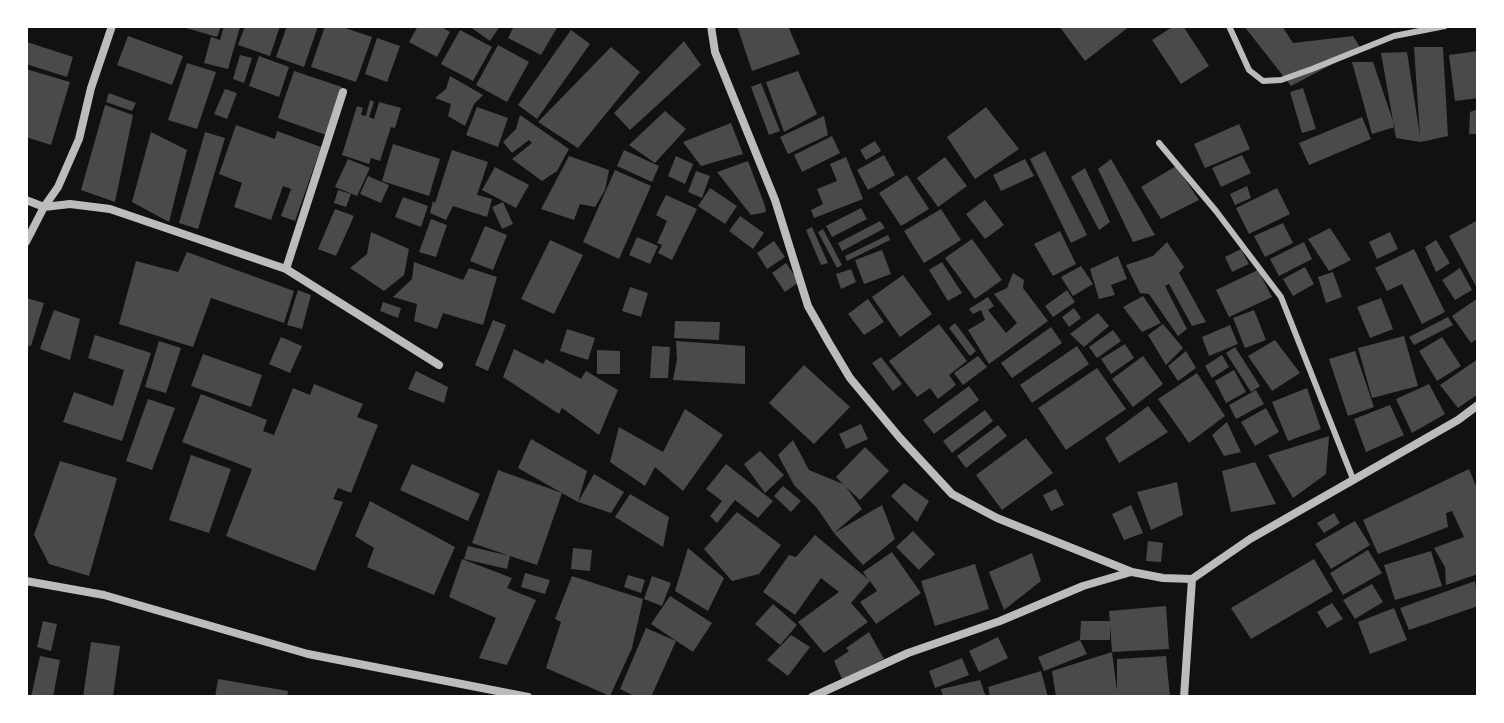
<!DOCTYPE html>
<html>
<head>
<meta charset="utf-8">
<style>
  body { margin:0 }
  #map { position:relative; width:1504px; height:723px; overflow:hidden; background:#111; font-family:Overpass,sans-serif }
  canvas { display:block }
  .frame { position:absolute; inset:0; border:28px solid #fff; pointer-events:none }
</style>
</head>
<body>
<div id="map">
<canvas width="1504" height="723"></canvas>
<div class="frame"></div>
</div>
<script>
const g = document.querySelector('canvas').getContext('2d');
g.lineJoin = 'round';
function fill(path, color) {
  g.fillStyle = color;
  g.fill(path, 'evenodd');
}
function shape(rows) {
  const path = new Path2D();
  for (const r of rows) {
    path.moveTo(r[0], r[1]);
    for (let i = 2; i < r.length; i += 2) path.lineTo(r[i], r[i + 1]);
  }
  return path;
}
function trace(path, color, width, dash) {
  g.strokeStyle = color;
  g.lineWidth = width;
  g.lineCap = dash ? 'butt' : 'round';
  g.setLineDash(dash || []);
  g.stroke(path);
}
fill(shape([
  [179,26,221,26,217,37],
  [224,26,240,27,228,69,204,63,211,37,220,40],
  [245,26,280,26,270,56,238,45],
  [287,26,318,26,304,67,276,57],
  [325,26,339,26,372,37,356,82,311,67],
  [418,26,440,26,450,32,437,57,409,42],
  [469,26,500,26,490,41],
  [514,26,558,26,541,55,508,38],
  [737,26,788,26,800,54,752,71],
  [1059,26,1130,26,1085,61],
  [1174,26,1183,26,1209,66,1181,84,1152,40],
  [1244,26,1282,26,1293,43,1353,36,1361,49,1291,86],
  [460,30,492,47,473,81,441,64],
  [571,30,590,44,537,119,518,105],
  [128,36,183,56,172,85,117,65],
  [377,38,400,46,387,82,365,74],
  [684,41,701,65,630,130,614,113],
  [27,42,73,57,67,77,26,64],
  [498,45,529,62,507,102,476,85],
  [611,47,640,72,578,148,538,122],
  [1414,47,1443,47,1448,136,1421,142,1396,138,1381,53,1407,52,1420,136],
  [1478,51,1478,98,1455,101,1449,55],
  [240,55,252,58,244,83,233,79],
  [259,56,289,67,279,97,249,86],
  [1352,62,1373,62,1395,127,1372,134],
  [187,63,216,72,197,129,168,120],
  [26,69,70,82,51,145,26,137],
  [294,71,342,87,326,135,278,118],
  [798,71,817,114,784,132,766,82],
  [450,76,483,95,474,104,465,126,448,116,451,104,435,98,446,89],
  [761,83,780,131,769,135,751,87],
  [1303,88,1316,129,1302,133,1290,92],
  [225,89,237,93,227,119,214,114],
  [109,93,136,103,132,111,106,102],
  [370,100,374,102,369,117,374,119,379,102,401,108,395,128,391,127,380,161,371,158,369,164,342,155,357,106,363,108,361,115,366,116],
  [105,105,133,115,115,202,81,190],
  [477,107,508,118,498,147,466,135],
  [986,107,1019,149,975,179,947,137],
  [1478,109,1478,134,1469,134,1470,112],
  [665,111,686,129,655,163,629,145],
  [520,115,569,149,557,171,542,181,512,159,532,143,529,140,512,153,503,142,516,129],
  [824,116,828,135,788,154,780,137],
  [1362,117,1371,139,1309,165,1299,143],
  [731,123,743,154,701,166,683,142],
  [1239,124,1250,149,1205,168,1194,144],
  [236,125,275,139,277,131,321,147,295,221,281,216,291,189,283,186,271,220,234,207,242,183,219,174],
  [151,132,187,150,169,222,132,202],
  [205,132,225,138,198,229,179,223],
  [832,136,840,153,802,172,794,155],
  [875,141,881,151,866,160,860,150],
  [393,144,440,159,429,196,382,181],
  [452,150,488,162,477,195,492,199,487,217,453,206,446,220,430,213,433,201,435,203],
  [624,150,659,166,652,182,617,166],
  [1045,151,1087,235,1071,243,1030,159],
  [884,155,895,175,868,190,857,170],
  [1242,155,1251,173,1221,187,1212,168],
  [569,156,609,170,605,190,595,207,580,204,574,220,541,209],
  [676,156,693,164,685,184,668,176],
  [846,157,863,199,814,218,811,210,823,204,817,189,837,181,830,164],
  [945,157,967,186,938,207,917,178],
  [348,159,370,168,357,196,335,187],
  [1025,159,1034,176,1001,191,993,175],
  [1111,159,1155,235,1133,242,1098,169],
  [748,161,765,206,766,212,751,215,717,172],
  [1176,166,1199,200,1161,219,1141,187],
  [495,167,529,185,516,208,482,190],
  [1085,168,1110,222,1099,230,1071,177],
  [615,170,651,186,619,259,583,242],
  [696,171,710,176,702,198,688,192],
  [907,175,929,209,901,226,879,193],
  [368,176,389,185,381,203,360,194],
  [1247,186,1251,198,1235,205,1230,194],
  [710,188,737,206,725,224,698,206],
  [1277,188,1290,214,1249,234,1236,208],
  [338,190,351,194,346,207,334,203],
  [666,195,697,209,672,260,658,253,662,245,657,243,667,221,656,215],
  [403,197,428,206,421,227,395,217],
  [985,200,1004,225,985,239,966,214],
  [503,202,513,224,502,229,492,207],
  [861,208,867,219,832,237,826,226],
  [335,209,354,216,336,256,318,249],
  [941,209,961,240,924,263,904,231],
  [740,216,764,233,753,249,729,231],
  [431,219,447,225,436,257,419,252],
  [1478,220,1478,290,1449,236],
  [880,221,885,228,842,251,838,243],
  [1283,223,1293,243,1265,257,1254,236],
  [485,226,507,235,493,270,470,261],
  [812,227,828,263,821,265,806,230],
  [1330,228,1351,260,1329,271,1308,239],
  [823,229,842,265,837,268,818,232],
  [1060,231,1076,264,1053,276,1034,244],
  [371,232,409,249,404,275,384,291,350,268,367,254],
  [1390,232,1398,249,1377,259,1369,242],
  [888,235,890,240,847,261,845,256],
  [637,237,658,246,650,264,629,255],
  [972,239,1002,280,975,299,945,258],
  [550,240,583,255,554,314,521,299],
  [1436,240,1450,263,1436,272,1425,247],
  [774,241,785,257,767,269,757,253],
  [1167,242,1184,267,1179,273,1206,322,1192,326,1169,284,1165,286,1187,329,1178,336,1149,294,1140,293,1126,265,1153,256],
  [1304,242,1312,259,1279,276,1270,259],
  [1241,249,1249,264,1232,272,1225,257],
  [1414,249,1445,312,1422,324,1402,284,1387,291,1375,268],
  [882,250,891,274,864,284,855,260],
  [187,252,294,291,284,323,211,298,193,347,119,324,136,261,178,272],
  [1118,256,1127,279,1111,285,1115,295,1099,299,1090,269],
  [414,262,463,280,469,268,497,277,483,325,443,313,437,329,414,321,417,304,393,297,412,279],
  [942,262,962,293,948,301,929,270],
  [786,263,799,282,785,292,772,273],
  [1081,266,1093,284,1073,296,1061,277],
  [1305,267,1314,284,1293,296,1283,279],
  [1460,268,1472,290,1455,300,1442,280],
  [851,269,856,282,841,289,836,274],
  [1258,270,1272,297,1229,317,1216,290],
  [1333,272,1342,297,1326,303,1318,277],
  [1013,273,1024,280,1023,288,1048,321,989,364,968,330,985,320,981,310,973,314,969,309,988,297,994,306,988,310,1006,333,1017,323,994,294,1007,288],
  [903,275,932,314,900,337,872,297],
  [630,287,648,293,641,317,622,311],
  [298,290,311,295,302,329,287,325],
  [1067,290,1075,302,1053,317,1045,306],
  [1143,296,1161,323,1142,332,1123,307],
  [26,298,44,303,31,346,26,345],
  [1381,298,1393,329,1370,338,1357,307],
  [1478,298,1478,338,1471,343,1452,316],
  [868,299,884,322,864,335,848,314],
  [383,302,401,308,398,318,380,311],
  [1074,308,1081,318,1069,327,1062,317],
  [54,310,80,319,70,360,40,349],
  [1254,310,1266,340,1245,348,1233,318],
  [1098,313,1109,326,1084,347,1070,334],
  [1448,317,1453,325,1414,345,1409,337],
  [493,320,506,325,488,371,475,365],
  [675,321,720,322,719,340,674,338],
  [955,323,976,351,970,356,949,328],
  [939,324,967,361,949,375,956,385,938,399,930,388,917,397,889,361],
  [1163,324,1183,348,1166,365,1148,335],
  [1230,325,1238,344,1209,356,1202,337],
  [1051,327,1062,343,1012,378,1001,363],
  [567,329,595,338,588,360,560,351],
  [1113,330,1121,341,1097,358,1089,347],
  [95,335,151,353,122,441,63,422,74,392,113,406,124,370,88,358],
  [1404,336,1418,386,1372,398,1358,348],
  [281,337,302,346,290,373,269,364],
  [1442,337,1461,366,1437,381,1419,351],
  [1275,340,1300,373,1272,391,1248,356],
  [159,341,181,348,166,393,145,387],
  [676,341,745,346,745,384,673,380,677,360],
  [1125,344,1134,358,1111,374,1101,359],
  [652,346,670,347,668,378,650,378],
  [1077,346,1089,364,1032,403,1020,385],
  [1235,347,1260,386,1251,392,1226,353],
  [514,349,543,364,546,359,581,379,586,371,618,390,599,435,562,408,559,414,503,377],
  [597,350,620,351,620,374,597,374],
  [1186,351,1196,368,1178,381,1168,366],
  [1355,351,1374,407,1348,416,1329,359],
  [203,354,262,375,251,407,191,386],
  [1222,355,1229,367,1212,378,1205,366],
  [978,356,987,367,963,385,954,373],
  [1143,356,1163,384,1133,407,1112,379],
  [881,357,902,384,893,391,872,363],
  [1478,359,1478,394,1458,408,1440,385],
  [804,365,850,407,814,444,769,403],
  [1097,368,1126,409,1066,450,1038,408],
  [1234,370,1246,392,1226,403,1215,381],
  [416,371,448,387,444,403,408,389],
  [1197,373,1225,416,1189,443,1158,399],
  [314,384,363,404,357,417,378,425,351,493,338,488,333,499,343,502,315,571,226,536,252,469,182,442,201,394,267,420,263,431,274,435,293,388,310,395],
  [1429,384,1445,414,1412,433,1396,399],
  [969,386,979,400,934,434,923,420],
  [1307,388,1321,429,1288,441,1272,402],
  [1256,390,1264,404,1236,419,1229,405],
  [148,399,175,408,152,470,126,461],
  [1390,405,1404,435,1366,452,1354,419],
  [1148,406,1168,432,1119,463,1105,438],
  [1266,408,1279,432,1255,446,1241,422],
  [685,409,723,435,683,491,655,467,645,486,610,462,619,427,663,452],
  [985,410,993,421,952,453,943,441],
  [1227,422,1241,452,1224,456,1212,435],
  [861,424,868,439,846,449,839,434],
  [998,425,1007,436,966,468,957,456],
  [1329,436,1326,474,1293,498,1268,455],
  [1026,438,1053,473,1002,510,976,475],
  [531,439,587,471,578,502,594,474,624,492,611,513,578,502,518,468],
  [793,440,809,470,843,484,836,477,865,447,889,471,860,500,846,487,862,509,834,533,817,508,794,485,778,455],
  [760,451,784,475,765,493,744,464],
  [191,455,231,469,209,533,169,520],
  [60,461,117,478,89,576,49,564,34,535],
  [1255,462,1276,504,1231,512,1222,471],
  [412,464,480,494,468,521,400,490],
  [726,464,773,501,758,518,735,500,717,523,710,516,722,501,706,489],
  [1469,469,1478,491,1478,574,1446,585,1445,567,1434,548,1464,537,1452,511,1446,513,1448,527,1378,554,1363,520],
  [498,470,562,493,537,565,510,556,507,569,464,559,468,546,510,556,472,543],
  [1177,482,1183,515,1151,530,1137,492],
  [904,483,929,501,917,522,891,496],
  [783,486,801,501,791,512,774,496],
  [1056,489,1064,505,1051,511,1043,495],
  [630,494,669,517,663,547,615,517],
  [370,501,455,547,434,595,367,567,374,548,355,536],
  [882,505,895,539,863,565,834,533],
  [1131,505,1143,533,1124,540,1112,514],
  [737,512,781,545,759,574,732,581,704,549],
  [1334,513,1340,523,1324,533,1317,523],
  [1355,521,1370,545,1331,569,1315,544],
  [913,531,935,554,919,570,896,547],
  [815,535,868,579,863,572,892,552,921,593,876,624,860,602,877,591,870,581,851,603,868,622,824,653,798,622,839,592,821,578,795,615,763,592,789,555,796,557],
  [1148,541,1163,543,1161,562,1146,561],
  [573,548,592,550,590,571,571,569],
  [688,548,724,578,708,611,675,591],
  [1368,550,1382,573,1343,595,1330,573],
  [1431,551,1442,586,1395,600,1384,565],
  [1032,553,1041,581,1004,610,989,572],
  [462,559,512,578,507,588,536,600,507,665,479,658,496,618,449,597],
  [1314,559,1333,591,1251,639,1231,608],
  [975,564,989,609,935,626,921,581],
  [525,573,550,580,545,594,521,587],
  [628,575,645,580,641,593,624,587],
  [572,576,643,599,632,648,610,696,546,668,561,622,555,619],
  [652,576,671,583,662,606,644,599],
  [1475,581,1478,606,1409,630,1400,608],
  [1372,584,1383,602,1355,619,1343,600],
  [670,596,712,623,693,652,651,624],
  [1332,603,1343,619,1327,628,1317,612],
  [773,604,797,625,780,645,755,624],
  [1166,606,1169,649,1112,652,1110,625,1110,640,1080,640,1081,621,1110,621,1109,611],
  [1394,608,1407,640,1370,654,1358,622],
  [43,621,57,624,51,651,37,647],
  [646,628,676,641,651,697,636,697,620,689],
  [869,632,884,659,842,679,834,661,849,651,846,648],
  [791,635,810,647,788,676,767,660],
  [998,637,1008,658,979,672,969,651],
  [1080,640,1087,654,1044,671,1038,657],
  [91,642,120,646,113,697,83,697],
  [1112,652,1117,691,1117,659,1166,656,1170,697,1117,695,1108,697,1056,697,1052,671],
  [40,656,60,660,53,697,31,697],
  [962,658,969,675,935,688,929,671],
  [1041,671,1048,697,990,697,988,687],
  [218,679,288,691,287,697,215,697],
  [980,680,986,697,943,697,941,689]
]), '#4a4a4a');
trace(shape([
  [1229,26,1249,70,1263,81,1281,80,1312,69,1394,36,1445,26],
  [1159,143,1216,211,1281,297,1353,479]
]), '#bcbcbc', 6);
trace(shape([
  [711,26,715,52,775,200,808,306,829,343,850,378,900,438,952,494,997,518,1132,572,1163,578,1192,579,1250,539,1458,420,1478,405],
  [26,200,44,207,70,204,110,209,286,269,439,365],
  [26,242,44,207,58,187,79,139,91,88,112,26],
  [286,269,343,92],
  [26,581,104,595,308,654,528,697],
  [812,697,908,653,1000,621,1083,586,1131,572],
  [1184,697,1192,579]
]), '#bcbcbc', 8);
</script>
</body>
</html>
